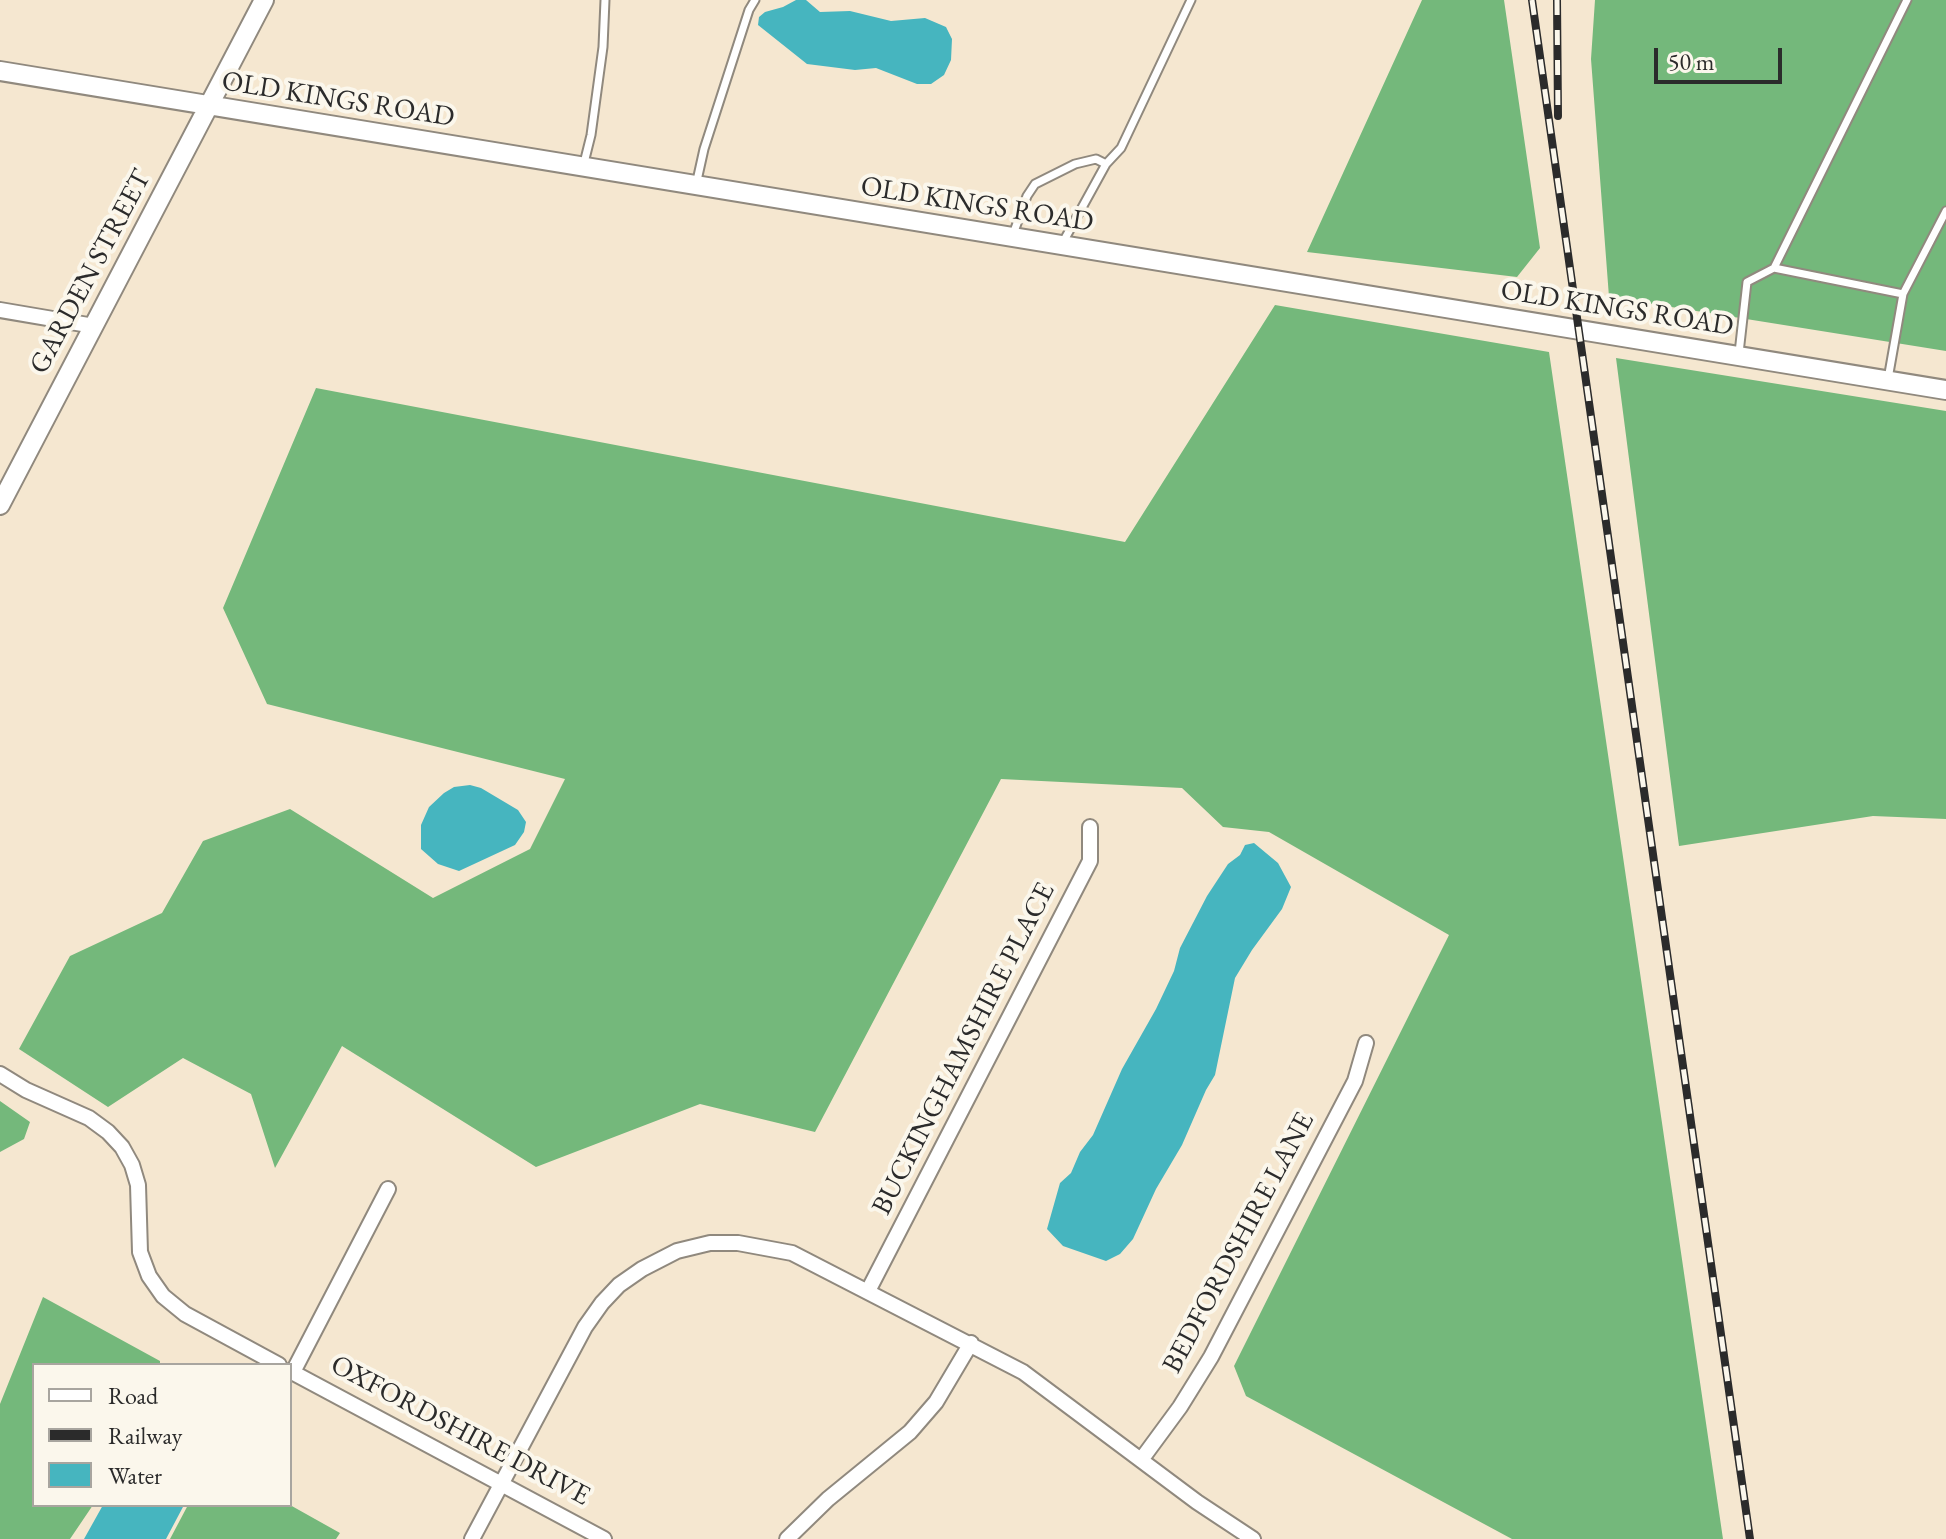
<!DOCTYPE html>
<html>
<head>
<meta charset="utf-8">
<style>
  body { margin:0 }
  #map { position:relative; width:1946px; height:1539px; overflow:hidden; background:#f5e7d0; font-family:"EB Garamond",serif }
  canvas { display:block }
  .legend { position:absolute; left:32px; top:1363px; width:260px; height:144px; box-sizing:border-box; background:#fbf7ec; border:2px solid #a8a59f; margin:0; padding:10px 14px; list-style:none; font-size:24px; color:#2b2b2b }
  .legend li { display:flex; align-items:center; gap:16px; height:40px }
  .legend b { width:40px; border:2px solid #a8a59f }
  .scale { position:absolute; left:1654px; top:48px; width:128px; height:36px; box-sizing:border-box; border:4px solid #2b2b2b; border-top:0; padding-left:10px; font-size:24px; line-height:28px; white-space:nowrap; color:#2b2b2b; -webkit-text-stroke:6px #fbf7ec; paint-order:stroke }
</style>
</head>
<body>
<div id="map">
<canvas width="1946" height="1539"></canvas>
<ul class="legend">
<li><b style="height:10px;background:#fff"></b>Road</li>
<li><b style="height:10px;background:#2b2b2b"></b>Railway</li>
<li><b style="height:22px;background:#46b5bf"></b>Water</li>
</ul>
<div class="scale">50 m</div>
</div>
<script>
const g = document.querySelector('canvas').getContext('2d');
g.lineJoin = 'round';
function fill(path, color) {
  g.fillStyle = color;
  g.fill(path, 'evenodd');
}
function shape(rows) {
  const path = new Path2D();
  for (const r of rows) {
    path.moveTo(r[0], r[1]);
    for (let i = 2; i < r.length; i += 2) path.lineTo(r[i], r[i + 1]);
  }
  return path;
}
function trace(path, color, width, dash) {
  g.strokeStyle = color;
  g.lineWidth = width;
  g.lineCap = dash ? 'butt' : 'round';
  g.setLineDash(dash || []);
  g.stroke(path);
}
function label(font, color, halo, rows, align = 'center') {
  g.font = font + ' "EB Garamond",serif';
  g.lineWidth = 8;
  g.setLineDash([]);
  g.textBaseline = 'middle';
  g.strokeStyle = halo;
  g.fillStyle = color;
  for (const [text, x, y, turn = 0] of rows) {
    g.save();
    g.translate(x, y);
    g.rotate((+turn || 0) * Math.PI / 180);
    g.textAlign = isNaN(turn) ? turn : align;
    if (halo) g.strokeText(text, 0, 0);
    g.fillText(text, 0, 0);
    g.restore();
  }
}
fill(shape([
  [1422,0,1504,0,1540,248,1517,277,1307,252],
  [1595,0,1946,0,1946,351,1609,297,1591,59],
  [1275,305,1549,352,1723,1539,1512,1539,1246,1396,1234,1366,1449,935,1269,832,1223,827,1182,788,1001,779,815,1132,700,1104,536,1167,342,1046,275,1168,251,1094,183,1058,108,1107,19,1049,70,956,162,913,203,841,290,809,433,898,530,849,565,779,267,704,223,608,316,388,1125,542],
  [1616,358,1946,411,1946,819,1873,816,1679,846],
  [0,1101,30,1122,24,1139,0,1152],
  [43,1297,160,1361,160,1365,34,1365,34,1505,93,1505,70,1539,0,1539,0,1404],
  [188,1505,290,1505,340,1533,336,1539,170,1539]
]), '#74b87b');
fill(shape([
  [796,0,806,0,820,12,850,11,891,21,925,18,946,27,952,39,951,60,944,75,931,84,917,84,876,68,855,70,807,64,758,25,759,17,765,12,783,7],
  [470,785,481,788,518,810,526,822,524,832,515,845,459,871,438,864,421,849,421,825,429,807,444,793,454,787],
  [1254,843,1278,863,1291,887,1282,909,1252,950,1235,978,1215,1075,1206,1090,1182,1145,1156,1189,1133,1239,1120,1254,1106,1261,1063,1246,1047,1229,1060,1183,1071,1173,1080,1152,1093,1135,1122,1069,1156,1009,1174,971,1180,948,1207,896,1228,864,1240,855,1245,845],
  [103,1505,184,1505,166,1539,84,1539]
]), '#46b5bf');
const service = shape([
  [1106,164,1121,148,1191,0],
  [583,167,591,135,603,47,605,0],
  [696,185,704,149,749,10,755,0],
  [1012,237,1027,196,1035,184,1075,164,1096,159,1106,164,1062,244],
  [1774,268,1907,0],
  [1903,294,1946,211],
  [1739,353,1747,282,1774,268,1903,294,1888,379]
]);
const minor = shape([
  [0,310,94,326],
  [0,1074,26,1090,89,1118,108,1132,122,1147,132,1165,138,1185,140,1252,149,1276,163,1296,185,1314,279,1365],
  [868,1291,1090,861,1090,827],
  [290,1371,604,1539],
  [293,1372,388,1189],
  [1141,1460,1180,1407,1211,1357,1355,1081,1366,1043],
  [472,1539,585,1327,602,1303,619,1285,642,1269,677,1251,710,1243,738,1243,792,1253,1023,1372,1197,1502,1253,1539],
  [787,1539,828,1499,910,1432,936,1402,971,1343]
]);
const tertiary = shape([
  [0,71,1946,390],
  [0,505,264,0]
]);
trace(service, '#90897e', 11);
trace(minor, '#90897e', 18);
trace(tertiary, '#90897e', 22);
trace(service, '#fff', 7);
trace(minor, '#fff', 14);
trace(tertiary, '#fff', 18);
const rail = shape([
  [1532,0,1750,1539],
  [1557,0,1558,116]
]);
trace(rail, '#2b2b2b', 8);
trace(rail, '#fbf7ec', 5, [15]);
label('28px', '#2b2b2b', '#fbf7ec', [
  ["OLD KINGS ROAD",338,100,9],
  ["OLD KINGS ROAD",977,205,9],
  ["GARDEN STREET",91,272,-62],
  ["OLD KINGS ROAD",1617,309,9],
  ["BUCKINGHAMSHIRE PLACE",964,1049,-63],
  ["BEDFORDSHIRE LANE",1239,1243,-62],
  ["OXFORDSHIRE DRIVE",460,1431,28]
]);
</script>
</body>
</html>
